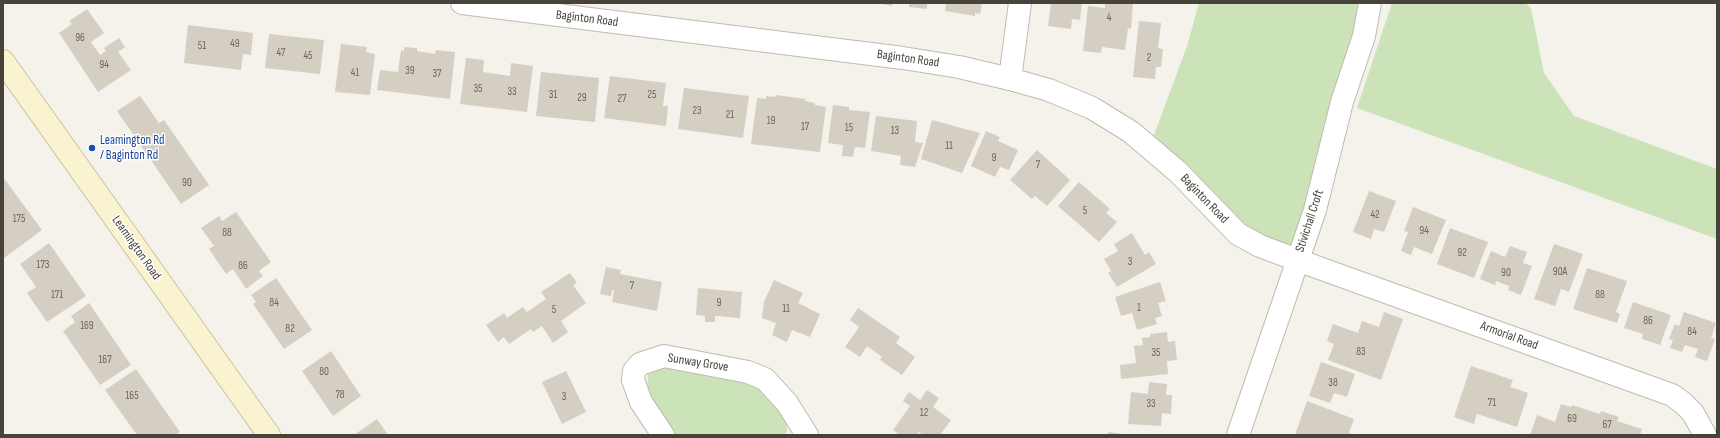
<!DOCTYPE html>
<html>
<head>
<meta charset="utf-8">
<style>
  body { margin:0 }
  #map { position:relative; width:1720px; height:438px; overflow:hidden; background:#f4f2eb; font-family:"Sofia Sans Condensed",sans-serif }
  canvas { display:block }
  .frame { position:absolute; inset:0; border:4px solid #47433a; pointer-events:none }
</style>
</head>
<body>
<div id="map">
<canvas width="1720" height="438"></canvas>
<div class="frame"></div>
</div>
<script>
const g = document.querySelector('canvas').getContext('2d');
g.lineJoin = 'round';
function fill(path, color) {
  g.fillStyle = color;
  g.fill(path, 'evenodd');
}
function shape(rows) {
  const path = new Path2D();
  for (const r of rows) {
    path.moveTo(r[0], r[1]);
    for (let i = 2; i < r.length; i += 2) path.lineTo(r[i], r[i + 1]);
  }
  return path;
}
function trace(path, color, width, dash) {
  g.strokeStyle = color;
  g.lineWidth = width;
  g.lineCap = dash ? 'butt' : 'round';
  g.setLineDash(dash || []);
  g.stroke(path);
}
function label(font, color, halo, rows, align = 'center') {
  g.font = font + ' "Sofia Sans Condensed",sans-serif';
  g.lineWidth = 3;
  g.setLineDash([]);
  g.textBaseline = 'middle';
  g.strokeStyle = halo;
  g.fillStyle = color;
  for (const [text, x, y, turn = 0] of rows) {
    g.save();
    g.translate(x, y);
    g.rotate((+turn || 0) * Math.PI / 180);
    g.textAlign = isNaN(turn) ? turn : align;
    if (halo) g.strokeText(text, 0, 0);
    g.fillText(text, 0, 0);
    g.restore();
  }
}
fill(shape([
  [1199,3,1370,3,1297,260,1278,254,1150,146,1187,46],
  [1392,3,1525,3,1531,8,1544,73,1574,116,1717,169,1717,239,1357,108],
  [660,366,758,385,786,417,787,432,783,435,676,435,651,401,647,390,648,374]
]), '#cce3b9');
fill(shape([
  [878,3,893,3,892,6],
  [909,3,927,3,927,9,909,7],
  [946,3,982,3,980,14,975,13,975,16,945,11],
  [1051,3,1082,3,1080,20,1072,19,1071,29,1048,26],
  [1105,3,1133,3,1131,29,1128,28,1125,50,1102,47,1101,53,1083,51,1088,6,1105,8],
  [87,9,104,33,91,42,100,55,106,51,104,48,119,38,125,47,118,52,131,70,98,92,59,33,72,24,69,21],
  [1139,21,1161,23,1158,48,1163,49,1161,67,1156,67,1155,79,1133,77],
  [188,25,253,33,251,55,243,54,241,70,184,63],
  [269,34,324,40,320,74,265,68],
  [341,44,367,47,366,52,375,54,370,95,335,92],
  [404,47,417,48,417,51,435,54,436,50,455,52,450,99,377,90,380,70,398,72,401,50,404,51],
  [466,58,484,60,483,72,510,76,511,63,533,66,527,112,460,104],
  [541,72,599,78,595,122,536,116],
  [610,76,666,83,663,106,668,106,666,126,604,118],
  [684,88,749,96,743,138,678,129],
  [776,95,806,99,805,101,815,103,815,105,826,107,820,152,751,144,757,98,766,99,766,96,775,97],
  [140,96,159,123,164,120,209,185,181,204,117,111],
  [833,105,849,107,849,110,870,112,865,148,855,147,853,157,842,156,843,145,828,143],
  [876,116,917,121,915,142,923,143,915,167,900,165,901,156,871,151],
  [932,120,980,133,962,173,921,159],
  [986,131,1000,137,998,141,1018,150,1009,170,1000,167,995,177,971,166],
  [1037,150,1070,180,1047,206,1035,196,1032,199,1010,180],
  [3,177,42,230,4,258,3,256],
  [1079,182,1110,209,1106,213,1117,222,1099,242,1058,206],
  [1369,191,1396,201,1384,232,1374,229,1371,239,1353,232],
  [1413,207,1446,220,1432,254,1414,247,1411,255,1401,251,1408,232,1404,231],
  [236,212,271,262,259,271,263,276,246,289,233,269,226,274,209,249,214,246,201,228,219,216,222,221],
  [1450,228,1488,242,1474,278,1437,264],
  [1132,233,1145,255,1149,252,1156,264,1117,287,1108,273,1111,271,1104,259,1118,251,1114,244],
  [49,243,86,296,47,322,27,293,36,287,20,264],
  [1554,244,1583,254,1569,292,1561,289,1555,306,1534,299],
  [1510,246,1527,252,1523,263,1532,266,1521,295,1508,290,1509,286,1496,281,1495,285,1480,279,1491,251,1505,257],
  [606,267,621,270,620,274,662,282,657,311,612,302,614,290,612,290,611,296,600,294],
  [1587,268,1627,281,1616,312,1620,314,1617,323,1573,309],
  [570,273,577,283,573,285,586,303,561,321,568,332,553,343,542,326,533,332,531,329,509,344,504,337,498,342,486,325,504,313,507,318,523,307,527,312,546,299,541,292],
  [276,278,312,330,284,349,253,304,256,302,251,295],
  [774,280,803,293,798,303,820,314,810,337,792,330,787,342,772,335,776,323,762,318,764,302],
  [1160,282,1166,301,1158,303,1162,316,1155,318,1157,324,1137,330,1132,313,1121,316,1115,297],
  [698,288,742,292,740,318,715,316,715,322,705,322,705,316,696,315],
  [1633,302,1671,315,1660,345,1642,339,1643,334,1624,328],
  [89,303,131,365,100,385,63,331,75,322,71,316],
  [858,308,900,337,896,343,915,357,902,375,880,360,882,357,867,346,860,357,845,347,859,327,850,320],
  [1384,312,1403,319,1381,380,1328,360,1334,344,1327,341,1333,324,1358,333,1362,321,1379,327],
  [1684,312,1716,323,1711,338,1715,339,1707,361,1695,357,1698,349,1685,345,1682,352,1670,348,1673,340,1669,339,1675,324,1679,326],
  [1167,332,1168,342,1175,341,1177,360,1167,361,1168,374,1121,379,1120,365,1136,363,1134,346,1143,345,1142,338,1150,337,1150,334],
  [331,351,361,396,333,416,302,371],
  [1321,362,1355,374,1347,397,1334,393,1330,403,1309,396],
  [1471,366,1513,380,1510,387,1528,393,1517,427,1477,414,1474,424,1454,417],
  [136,369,180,432,175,435,137,435,105,390],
  [566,371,586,412,562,424,542,382],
  [1149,382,1167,384,1166,395,1172,395,1171,414,1162,413,1161,426,1128,424,1131,392,1148,394],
  [927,390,939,398,933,407,951,420,940,435,923,435,919,432,917,435,900,435,893,430,910,406,903,401,909,392,920,400],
  [1307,401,1354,419,1349,433,1353,435,1295,435],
  [1561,404,1571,407,1572,405,1600,414,1601,411,1619,417,1617,421,1642,429,1640,435,1530,435,1537,415,1555,422],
  [377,419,388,435,354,435],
  [1109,432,1121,434,1121,435,1108,435]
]), '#d4cfc2');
const minor = shape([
  [1010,79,1020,3],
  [1297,260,1672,395,1683,403,1693,413,1705,435],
  [663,435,641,402,633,380,634,371,640,364,664,356,748,372,765,379,787,403,807,435]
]);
const tertiary = shape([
  [462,3,903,58,959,67,1010,79,1049,90,1092,108,1131,132,1178,172,1238,234,1260,246,1297,260],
  [1238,435,1315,210,1342,102,1364,36,1370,3]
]);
const secondary = shape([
  [3,61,269,435]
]);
trace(minor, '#bfbbae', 24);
trace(tertiary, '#bfbbae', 24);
trace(secondary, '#cbc49e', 24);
trace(minor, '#fff', 22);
trace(tertiary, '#fff', 22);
trace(secondary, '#f9f3d0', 22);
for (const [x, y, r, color] of [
  [92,148,4,"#1a4fb4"]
]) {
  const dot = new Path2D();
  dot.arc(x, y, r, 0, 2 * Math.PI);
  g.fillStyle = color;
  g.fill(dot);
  trace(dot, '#fff', 1.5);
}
label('11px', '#6a665c', null, [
  ["4",1109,18],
  ["96",80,38],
  ["49",235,44],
  ["51",202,46],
  ["47",281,53],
  ["45",308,56],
  ["2",1149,58],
  ["94",104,65],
  ["39",410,71],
  ["41",355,73],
  ["37",437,74],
  ["35",478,89],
  ["33",512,92],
  ["31",553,95],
  ["25",652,95],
  ["29",582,98],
  ["27",622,99],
  ["23",697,111],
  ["21",730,115],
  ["19",771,121],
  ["17",805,127],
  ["15",849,128],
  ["13",895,131],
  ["11",949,146],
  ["9",994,158],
  ["7",1038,165],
  ["90",187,183],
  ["5",1085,211],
  ["42",1375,215],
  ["175",19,219],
  ["94",1424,231],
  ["88",227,233],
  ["92",1462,253],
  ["3",1130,262],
  ["173",43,265],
  ["86",243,266],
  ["90A",1560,272],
  ["90",1506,273],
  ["7",632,286],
  ["171",57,295],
  ["88",1600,295],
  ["84",274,303],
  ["9",719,303],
  ["1",1139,308],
  ["11",786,309],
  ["5",554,310],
  ["86",1648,321],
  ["169",87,326],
  ["82",290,329],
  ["84",1692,332],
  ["83",1361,352],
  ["35",1156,353],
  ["167",105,360],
  ["80",324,372],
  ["38",1333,383],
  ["78",340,395],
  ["165",132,396],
  ["3",564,397],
  ["71",1492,403],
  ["33",1151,404],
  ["12",924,413],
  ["69",1572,419],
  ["67",1607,425]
]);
label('13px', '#47433a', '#fff', [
  ["Baginton Road",587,19,7],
  ["Baginton Road",908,59,8],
  ["Baginton Road",1204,199,46],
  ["Stivichall Croft",1310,221,-72],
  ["Leamington Road",136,248,55],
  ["Armorial Road",1509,336,20],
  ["Sunway Grove",698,363,9]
]);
label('13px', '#164399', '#fff', [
  ["Leamington Rd",100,141],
  ["/ Baginton Rd",100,156]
], 'left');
</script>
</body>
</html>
